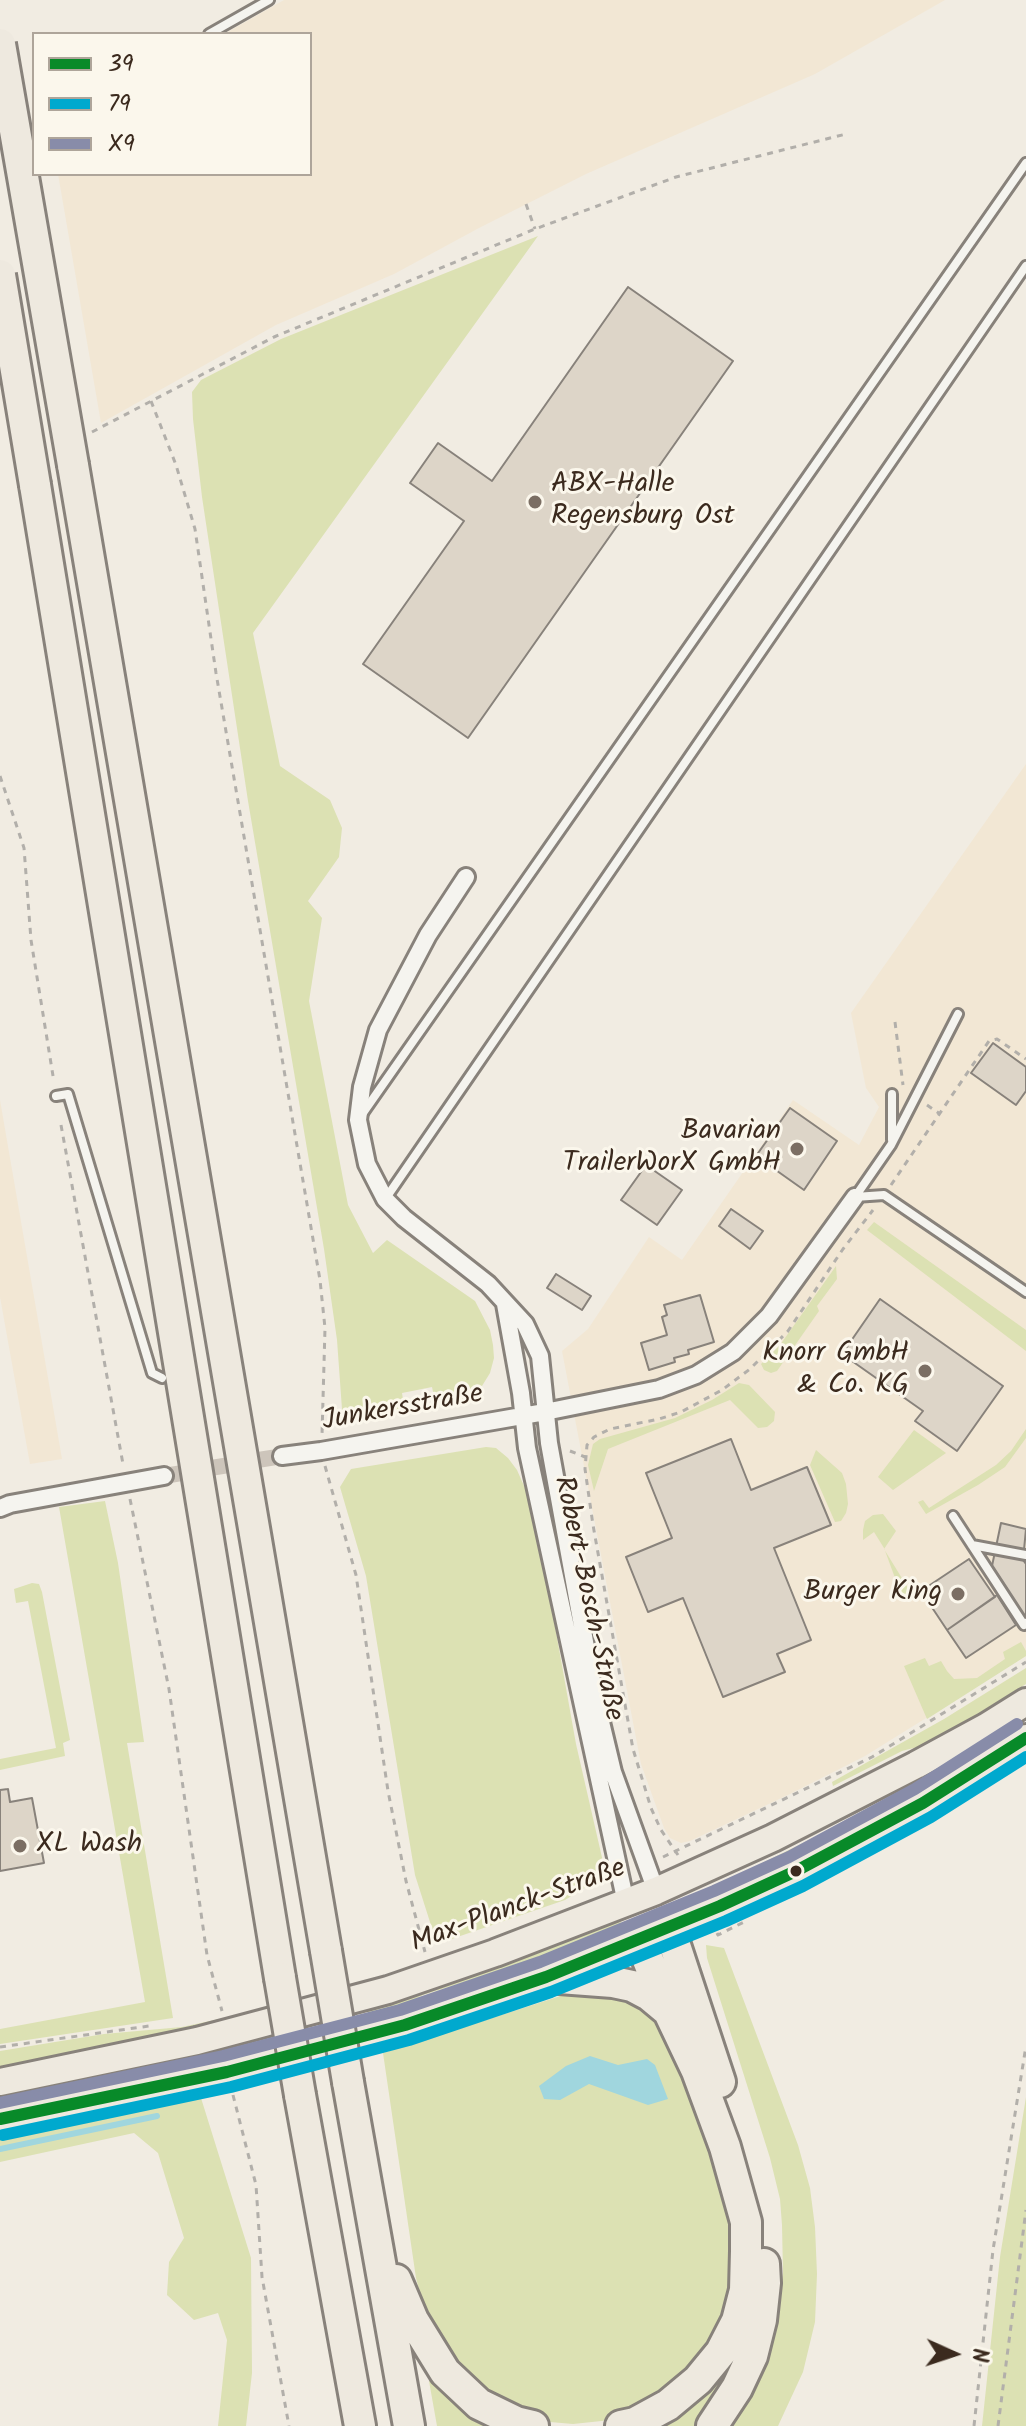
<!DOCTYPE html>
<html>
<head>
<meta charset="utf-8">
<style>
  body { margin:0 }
  #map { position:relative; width:1026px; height:2426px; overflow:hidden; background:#f1ece2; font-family:Kalam,sans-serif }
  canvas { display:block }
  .legend { position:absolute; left:32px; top:32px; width:280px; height:144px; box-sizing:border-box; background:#fbf7ec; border:2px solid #aea59a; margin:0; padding:10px 14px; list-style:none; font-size:24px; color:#3b2a1e }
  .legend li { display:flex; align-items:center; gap:16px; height:40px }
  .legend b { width:40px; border:2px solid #aea59a }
  .north { position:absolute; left:914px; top:2314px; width:80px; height:80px; -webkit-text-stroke:6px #fbf7ec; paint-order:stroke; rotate:93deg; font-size:22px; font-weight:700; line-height:32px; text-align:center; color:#3b2a1e }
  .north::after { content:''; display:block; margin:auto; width:28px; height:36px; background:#3b2a1e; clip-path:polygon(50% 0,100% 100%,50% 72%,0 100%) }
</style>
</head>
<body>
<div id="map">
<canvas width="1026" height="2426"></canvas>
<ul class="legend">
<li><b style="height:10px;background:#088a29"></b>39</li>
<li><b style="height:10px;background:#00a9ce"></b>79</li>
<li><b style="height:10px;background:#888ca9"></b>X9</li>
</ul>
<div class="north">N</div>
</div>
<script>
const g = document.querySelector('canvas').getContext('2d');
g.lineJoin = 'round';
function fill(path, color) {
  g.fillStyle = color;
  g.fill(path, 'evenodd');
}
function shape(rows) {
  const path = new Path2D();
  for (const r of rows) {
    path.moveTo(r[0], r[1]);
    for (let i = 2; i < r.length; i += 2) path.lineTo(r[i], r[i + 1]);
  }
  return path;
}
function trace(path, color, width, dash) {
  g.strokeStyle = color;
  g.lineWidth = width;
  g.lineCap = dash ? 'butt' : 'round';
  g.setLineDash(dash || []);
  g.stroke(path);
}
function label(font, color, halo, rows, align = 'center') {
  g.font = font + ' Kalam,sans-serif';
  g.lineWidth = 6;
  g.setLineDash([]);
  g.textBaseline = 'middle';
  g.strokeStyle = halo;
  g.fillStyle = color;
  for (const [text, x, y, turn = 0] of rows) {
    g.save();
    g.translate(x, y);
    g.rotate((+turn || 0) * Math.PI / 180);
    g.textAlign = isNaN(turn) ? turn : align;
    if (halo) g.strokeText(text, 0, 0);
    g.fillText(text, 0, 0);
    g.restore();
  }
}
fill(shape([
  [284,0,945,0,815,74,586,174,479,228,394,274,276,325,101,423,58,174,310,174,310,34,224,34],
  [1026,764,1026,1656,865,1756,790,1794,690,1841,681,1843,670,1838,664,1828,641,1764,562,1351,588,1329,649,1237,682,1260,793,1100,859,1145,879,1107,866,1088,851,1013],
  [0,1100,62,1459,30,1464,0,1297]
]), '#f2e7d4');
fill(shape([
  [538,236,253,633,280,766,330,800,342,828,339,857,308,901,322,918,309,1001,348,1205,373,1253,387,1240,475,1301,490,1330,493,1345,494,1358,490,1373,482,1386,473,1395,460,1401,436,1406,432,1387,402,1393,405,1412,343,1423,337,1340,324,1249,248,801,202,497,193,419,192,392,201,380,281,339],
  [874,1222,1026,1330,1026,1351,867,1230],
  [836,1266,837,1279,817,1306,819,1311,777,1371,771,1373,764,1370,761,1364,780,1345],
  [739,1383,749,1385,775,1412,774,1421,767,1427,758,1428,730,1400,608,1449,594,1491,588,1465,593,1444,600,1439,675,1418,712,1400],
  [1026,1429,1026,1438,1005,1467,978,1485,926,1514,918,1502,923,1500,929,1508,996,1465,1011,1451],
  [914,1430,946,1453,893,1490,878,1477],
  [486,1447,496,1448,508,1458,517,1470,528,1495,551,1604,576,1744,606,1875,565,1900,437,1944,415,1875,366,1576,340,1487,351,1469],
  [816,1450,842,1473,846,1484,848,1504,846,1513,841,1521,835,1522,810,1465],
  [105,1501,118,1563,144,1742,127,1743,173,2018,0,2044,0,2029,145,2002,59,1507],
  [883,1514,896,1531,884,1549,911,1593,902,1597,884,1548,874,1532,863,1540,863,1530,865,1521,873,1515],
  [32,1583,39,1584,42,1592,70,1740,63,1743,65,1756,0,1770,0,1759,56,1748,28,1601,16,1603,14,1589],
  [1021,1642,1026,1651,1026,1656,927,1719,904,1666,925,1658,929,1666,941,1661,947,1671,954,1679,977,1678,1005,1659,1003,1652],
  [1026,1668,1026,1684,947,1733,925,1745,902,1751,833,1786,832,1782,944,1719],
  [995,1743,856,1825,777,1869,711,1898,707,1890,887,1802],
  [621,1922,620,1927,609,1932,499,1971,423,1995,369,2021,367,2008,560,1942,608,1923],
  [706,1945,724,1948,798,2145,810,2188,815,2227,817,2274,815,2322,803,2372,778,2426,729,2426,759,2378,772,2345,783,2273,782,2225,780,2199,770,2158,707,1958],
  [615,1989,662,2021,734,2206,729,2318,682,2384,611,2420,573,2424,550,2422,508,2409,459,2373,425,2312,416,2278,383,2053,576,1991],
  [266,2009,267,2012,0,2072,0,2051,104,2034,182,2027],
  [1026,2097,1026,2426,982,2426,1000,2257],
  [201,2098,251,2258,252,2373,246,2426,218,2426,227,2340,218,2313,194,2320,167,2295,169,2262,184,2238,158,2153,134,2133,0,2162,0,2139],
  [754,2322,701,2426,651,2426],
  [433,2378,500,2426,437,2426,429,2381]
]), '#dce1b3');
fill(shape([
  [590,2056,618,2065,647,2059,655,2065,668,2099,648,2105,589,2084,560,2100,544,2099,539,2086,566,2066]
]), '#a0d6de');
trace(shape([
  [0,2149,157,2116]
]), '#a0d6de', 6);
const building = shape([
  [628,287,733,361,468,738,363,664,464,521,410,483,438,443,492,481,628,287],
  [993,1043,1026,1067,1026,1091,1016,1105,971,1073,993,1043],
  [790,1108,837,1141,804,1190,756,1156,790,1108],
  [646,1165,682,1190,657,1225,621,1200,646,1165],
  [731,1209,763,1231,750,1249,719,1226,731,1209],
  [556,1274,591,1296,582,1310,547,1288,556,1274],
  [700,1295,714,1342,688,1350,689,1354,674,1358,675,1362,649,1370,641,1343,667,1335,662,1317,667,1315,664,1305,700,1295],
  [880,1299,1003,1386,957,1451,915,1421,923,1411,842,1354,880,1299],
  [731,1439,751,1490,807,1467,831,1525,774,1548,811,1640,777,1654,785,1672,723,1697,683,1598,648,1612,626,1557,672,1538,646,1473,731,1439],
  [1001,1523,1026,1529,1023,1560,1026,1564,1026,1621,1019,1610,1010,1615,997,1595,1007,1589,992,1566,1001,1523],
  [969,1559,995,1597,947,1630,921,1591,969,1559],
  [997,1595,1016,1625,966,1658,947,1630,997,1595],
  [8,1789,10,1802,32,1798,44,1863,0,1871,0,1790,8,1789]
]);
fill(building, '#ddd5c8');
trace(building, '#88827b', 2);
trace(shape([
  [164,1476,282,1456]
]), '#cdc5bb', 16, [16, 8]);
const lane = shape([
  [209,34,269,0],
  [56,1096,68,1094,152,1373,162,1378],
  [363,1113,1026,163],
  [892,1140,892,1094],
  [855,1197,891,1145,958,1014],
  [855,1197,884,1195,1026,1292],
  [386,1198,1026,266],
  [953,1516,1024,1625,1026,1623],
  [972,1545,1026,1555]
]);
const street = shape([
  [466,877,428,935,378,1030,362,1087,358,1120,367,1164,385,1199,404,1218,488,1284,525,1324,540,1356,549,1443,595,1697,613,1772,656,1891],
  [505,1304,521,1393,527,1448,626,1903],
  [282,1456,321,1451,545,1412,659,1389,696,1375,733,1352,769,1316,855,1197],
  [0,1508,10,1504,164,1476]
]);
const primary = shape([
  [0,2082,197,2041,388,1990,495,1953,656,1891,773,1838,916,1765,986,1727,1026,1702],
  [0,2119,227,2072,405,2025,546,1977,720,1906,796,1871,923,1803,1026,1738]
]);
const highway = shape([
  [73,465,326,1951],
  [35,485,280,1978],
  [669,1927,720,2082],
  [546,1977,613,1982,632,1986,649,1995,667,2010],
  [348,2082,409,2426],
  [300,2095,360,2426],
  [396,2280,413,2320,445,2372,479,2404,516,2422,533,2426],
  [621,2426,635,2423,668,2405,698,2380,721,2352,737,2321,745,2290,746,2251,746,2222,725,2147,697,2071,668,2010,640,1940],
  [712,2426,737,2388,752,2356,761,2320,765,2283,764,2264]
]);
trace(lane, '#88827b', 14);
trace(street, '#88827b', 22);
trace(primary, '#88827b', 32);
trace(highway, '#88827b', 36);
trace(shape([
  [526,204,535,229],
  [151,401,176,465,195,529,216,673,320,1280,325,1328,322,1435],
  [92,432,274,337,535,229,676,177,846,134],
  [0,776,24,848,31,940,54,1082],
  [895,1022,903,1085],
  [927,1105,940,1114],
  [61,1125,123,1464],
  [891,1185,989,1041,997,1039,1026,1059],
  [570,1451,585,1457],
  [325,1466,356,1575,388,1791,406,1881,425,1952],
  [130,1499,169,1689,207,1955,222,2011],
  [678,1855,661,1830,651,1808,633,1749,593,1525,585,1469,587,1445,594,1437,610,1429,659,1419,681,1412,722,1390,750,1369,788,1331,843,1249,873,1210],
  [663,1857,872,1757,1026,1662],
  [717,1933,718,1935,748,1920],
  [0,2047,149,2026],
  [233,2095,256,2185,262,2277,289,2426],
  [974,2426,993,2250,1026,2046],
  [998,2426,1026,2210]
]), '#b2afaa', 3, [6, 6]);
trace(lane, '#f5f4ef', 8);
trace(street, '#f5f4ef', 16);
trace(primary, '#eee9df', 26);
trace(highway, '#eee9df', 30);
const highwayBridge = shape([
  [0,44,73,465],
  [0,275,35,485],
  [326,1951,348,2082],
  [280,1978,300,2095]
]);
trace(highwayBridge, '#88827b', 36, []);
trace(highwayBridge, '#eee9df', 30);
trace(shape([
  [0,2119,227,2072,405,2025,546,1977,720,1906,796,1871,923,1803,1026,1738]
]), '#088a29', 12);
trace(shape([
  [3,2135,231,2087,409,2040,551,1992,726,1921,803,1886,931,1817,1026,1757]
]), '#00a9ce', 12);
trace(shape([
  [0,2103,223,2056,400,2010,540,1962,714,1891,789,1857,915,1789,1017,1724]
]), '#888ca9', 12);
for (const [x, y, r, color] of [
  [535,502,8,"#7b6e63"],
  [797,1149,8,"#7b6e63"],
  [925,1371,8,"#7b6e63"],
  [958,1594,8,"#7b6e63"],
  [20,1846,8,"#7b6e63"],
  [796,1871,7,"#3b2a1e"]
]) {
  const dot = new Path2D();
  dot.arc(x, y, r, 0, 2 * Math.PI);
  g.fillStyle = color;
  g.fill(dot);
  trace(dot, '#fbf7ec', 3);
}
label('28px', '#3b2a1e', '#fbf7ec', [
  ["ABX-Halle",551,486,"left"],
  ["Regensburg Ost",551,518,"left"],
  ["Bavarian",781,1133],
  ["TrailerWorX GmbH",781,1165],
  ["Knorr GmbH",909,1355],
  ["& Co. KG",909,1387],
  ["Burger King",942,1594],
  ["XL Wash",36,1846,"left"]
], 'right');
label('28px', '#3b2a1e', '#fbf7ec', [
  ["Junkersstraße",403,1410,-10],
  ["Robert-Bosch-Straße",586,1599,78],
  ["Max-Planck-Straße",519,1908,-20]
]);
</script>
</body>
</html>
